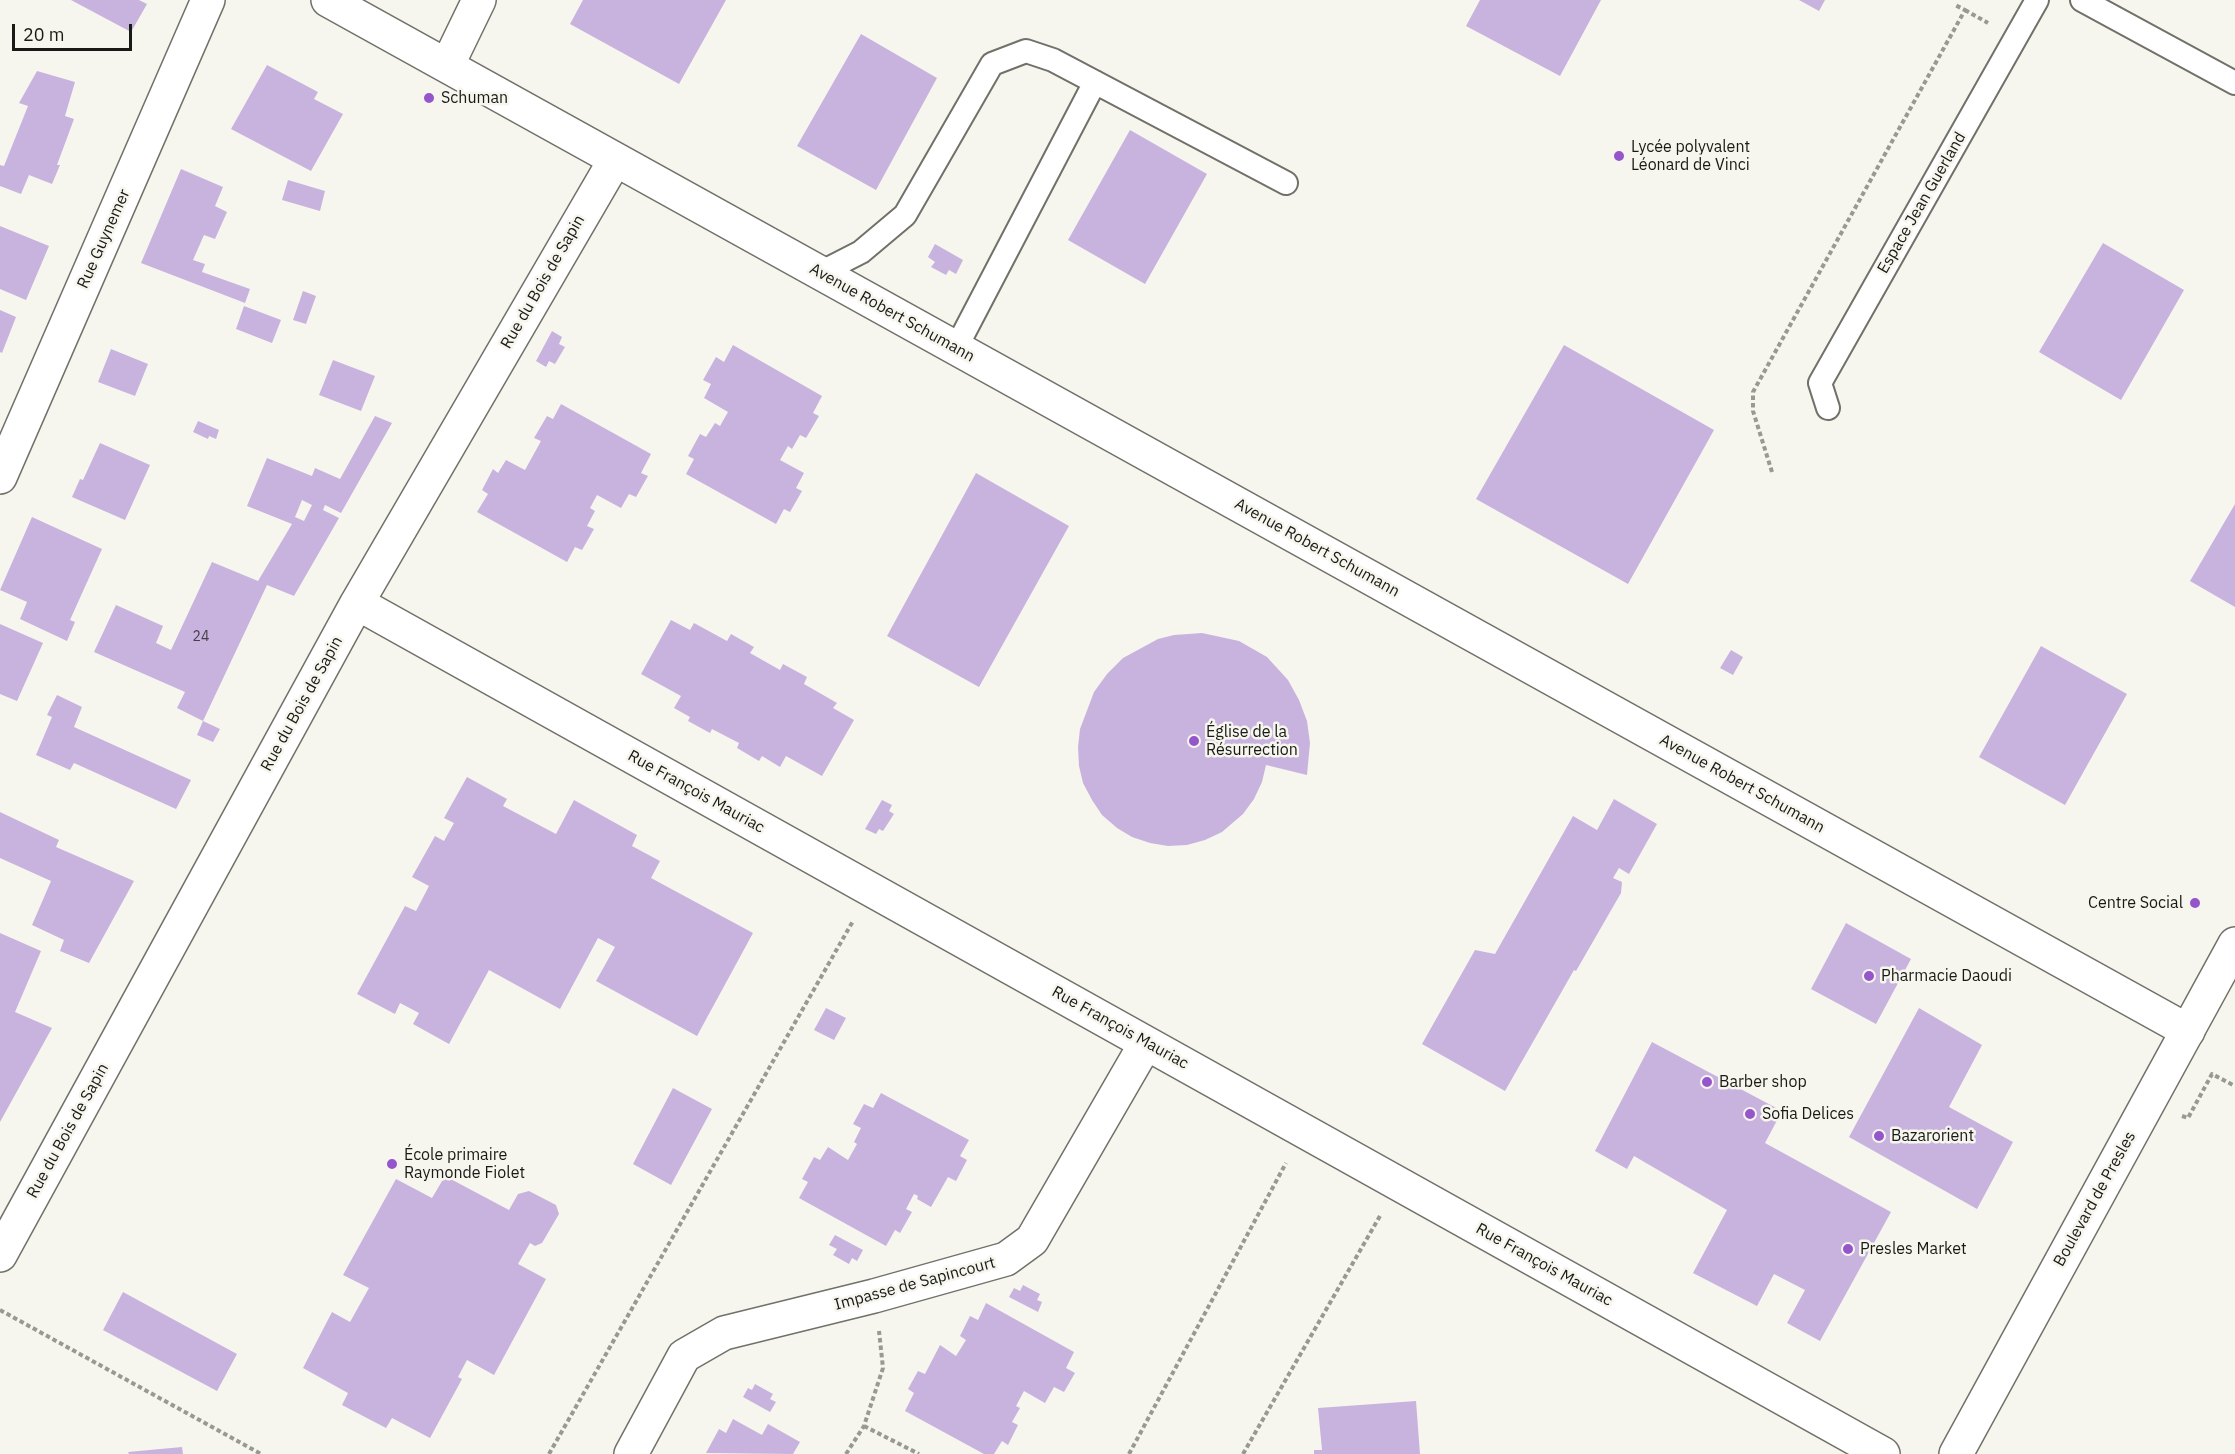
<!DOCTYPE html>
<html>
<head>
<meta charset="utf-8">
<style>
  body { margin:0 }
  #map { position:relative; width:2235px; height:1454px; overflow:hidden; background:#f6f6ee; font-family:"IBM Plex Sans",sans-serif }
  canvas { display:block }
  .scale { position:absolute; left:12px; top:24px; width:120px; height:27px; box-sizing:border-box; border:3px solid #191916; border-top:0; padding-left:8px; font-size:18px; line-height:21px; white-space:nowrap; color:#191916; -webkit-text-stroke:4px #f6f6ee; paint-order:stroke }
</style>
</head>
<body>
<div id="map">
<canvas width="2235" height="1454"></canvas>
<div class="scale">20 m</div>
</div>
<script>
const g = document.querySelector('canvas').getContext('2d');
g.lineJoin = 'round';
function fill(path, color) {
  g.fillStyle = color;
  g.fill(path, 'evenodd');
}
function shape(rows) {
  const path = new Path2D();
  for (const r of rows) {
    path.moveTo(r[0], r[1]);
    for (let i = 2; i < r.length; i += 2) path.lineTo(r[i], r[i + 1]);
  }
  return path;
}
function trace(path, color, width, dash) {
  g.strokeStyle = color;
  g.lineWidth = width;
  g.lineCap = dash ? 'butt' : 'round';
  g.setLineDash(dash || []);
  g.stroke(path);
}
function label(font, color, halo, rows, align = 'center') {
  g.font = font + ' "IBM Plex Sans",sans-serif';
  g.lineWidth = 5;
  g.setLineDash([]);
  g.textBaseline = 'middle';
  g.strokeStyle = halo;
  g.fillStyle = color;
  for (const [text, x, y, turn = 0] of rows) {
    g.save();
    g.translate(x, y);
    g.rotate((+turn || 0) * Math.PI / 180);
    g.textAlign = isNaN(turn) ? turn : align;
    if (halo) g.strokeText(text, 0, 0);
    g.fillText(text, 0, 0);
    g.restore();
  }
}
fill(shape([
  [71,0,139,0,147,4,131,32],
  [583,0,726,0,679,84,570,24],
  [1480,0,1601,0,1560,76,1466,26],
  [1799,0,1825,0,1819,11],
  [861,34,937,78,876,190,797,146],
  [267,65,318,92,314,99,343,114,311,171,231,129],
  [37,71,75,82,65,116,74,119,57,165,60,165,52,184,29,175,21,194,0,186,0,165,4,166,28,106,19,103],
  [1130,130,1207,174,1145,284,1068,240],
  [181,169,223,187,215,206,227,212,215,239,204,235,193,260,205,264,202,272,250,289,245,303,141,263],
  [288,180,325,191,320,211,282,200],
  [0,226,49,246,26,300,0,289],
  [2103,243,2184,290,2121,400,2039,352],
  [935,244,963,260,956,274,949,270,946,275,931,267,935,262,928,257],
  [303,291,316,296,306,324,293,320],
  [244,306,281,320,272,343,236,329],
  [0,310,16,317,2,353,0,352],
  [552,331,562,337,559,344,565,347,555,364,549,361,546,367,536,361],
  [733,345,822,396,813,413,819,416,806,438,800,435,792,449,788,446,780,460,804,473,796,488,802,491,790,512,784,509,776,524,686,474,694,459,688,456,700,434,706,437,715,423,720,426,728,412,704,398,711,384,703,380,716,357,724,362],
  [1564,345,1714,430,1628,584,1476,499],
  [111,349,148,364,135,396,98,382],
  [333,360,375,376,361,411,319,395],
  [561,404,651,454,641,473,648,476,636,497,629,494,621,508,597,495,590,508,595,511,587,526,594,529,582,550,575,547,567,562,477,512,488,494,482,490,493,469,498,473,506,460,525,470,541,441,534,438,547,416,553,419],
  [375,416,392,423,341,513,325,505,323,510,339,518,294,596,267,585,203,721,177,708,185,692,94,652,116,605,163,626,156,643,171,650,212,562,258,581,292,524,247,506,267,458,312,476,315,468,340,479],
  [302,500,312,505,304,521,295,517],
  [198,421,219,430,216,439,209,436,208,439,193,432],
  [100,443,150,465,125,520,72,497,80,479,83,480],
  [976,473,1069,526,979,687,887,636],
  [2235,504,2235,607,2190,581],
  [32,517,102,549,70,620,75,622,67,641,20,619,27,602,0,590],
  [671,620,690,630,694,623,727,641,731,634,754,647,750,653,780,670,783,664,807,677,804,684,837,703,833,708,854,720,822,776,786,756,780,767,762,756,759,761,737,748,739,743,712,729,710,733,688,721,690,717,674,708,681,696,641,674],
  [0,624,43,643,17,701,0,694],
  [1202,633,1239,641,1267,657,1288,680,1299,700,1307,721,1310,743,1307,775,1266,765,1262,782,1254,799,1243,814,1222,832,1205,840,1187,845,1168,846,1150,843,1132,837,1117,828,1102,815,1092,800,1083,783,1079,766,1078,747,1080,729,1094,692,1107,674,1123,658,1158,639,1174,635],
  [2041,646,2127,694,2065,805,1979,757],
  [1731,650,1743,657,1733,675,1720,668],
  [57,695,82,707,74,727,191,780,176,809,74,763,70,770,36,755,52,717,47,715],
  [203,721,220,729,213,742,197,735],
  [467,777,507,799,503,806,556,834,574,800,637,835,632,846,660,861,651,878,753,933,697,1036,596,981,615,947,598,938,560,1009,489,970,449,1044,413,1024,419,1013,400,1003,395,1014,357,994,405,906,416,911,429,886,412,877,435,836,444,841,454,823,444,818],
  [1614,799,1657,824,1629,874,1619,868,1613,878,1622,882,1621,893,1576,971,1574,970,1505,1091,1422,1044,1475,950,1495,954,1573,816,1597,830],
  [882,800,892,805,889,811,894,814,883,831,879,829,876,834,865,829],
  [0,812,59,840,56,847,134,881,89,963,60,951,64,940,32,925,51,881,0,858],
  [1846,923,1911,959,1876,1024,1811,989],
  [0,933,41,951,15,1012,52,1028,0,1122],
  [826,1008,846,1018,834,1040,814,1030],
  [1919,1008,1982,1045,1949,1107,2013,1142,1977,1209,1849,1137],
  [1652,1042,1782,1111,1765,1143,1891,1212,1820,1341,1787,1323,1805,1290,1774,1274,1757,1306,1693,1273,1727,1210,1634,1156,1627,1169,1595,1151],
  [673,1088,712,1109,671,1185,633,1164],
  [881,1093,969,1140,960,1156,967,1160,956,1181,948,1177,931,1207,917,1199,918,1196,914,1194,906,1209,912,1212,900,1233,895,1230,886,1246,799,1198,808,1182,802,1179,814,1157,820,1160,828,1147,848,1160,857,1144,854,1142,861,1128,853,1124,864,1104,873,1108],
  [445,1176,509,1210,518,1194,529,1191,556,1205,559,1214,542,1243,535,1246,530,1243,518,1264,546,1279,494,1375,467,1360,458,1377,462,1379,430,1438,392,1418,386,1428,342,1405,348,1393,303,1368,332,1312,350,1322,369,1288,343,1275,396,1179,432,1198],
  [835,1235,863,1250,857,1261,852,1258,849,1264,833,1255,837,1249,829,1245],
  [1023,1285,1040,1294,1037,1300,1042,1302,1038,1312,1009,1297,1014,1288,1020,1291],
  [123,1292,237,1354,217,1391,103,1330],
  [986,1303,1074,1352,1066,1368,1075,1373,1064,1392,1054,1387,1045,1403,1024,1391,1016,1406,1020,1408,1012,1422,1018,1425,1008,1445,1002,1441,994,1454,984,1454,905,1411,914,1393,908,1389,918,1371,925,1374,940,1345,956,1356,966,1340,960,1336,970,1316,978,1320],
  [755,1384,773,1394,770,1399,776,1402,770,1412,743,1397,748,1388,752,1390],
  [1416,1401,1420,1454,1314,1454,1314,1450,1322,1450,1318,1408],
  [733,1419,762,1435,768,1424,800,1442,793,1454,706,1453,719,1429,726,1433],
  [182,1447,183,1454,129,1454,128,1452]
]), '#c8b3df');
const lane = shape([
  [2082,0,2235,83],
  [820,273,861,252,905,215,992,64,1026,51,1053,60,1286,183],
  [956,348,1095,82],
  [1828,408,1820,383,2037,0]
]);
const street = shape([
  [328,0,2188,1031],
  [447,66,479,0],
  [0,477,208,0],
  [357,603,1883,1454],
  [0,1255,357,603,615,160],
  [631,1454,684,1356,724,1333,874,1296,1006,1259,1032,1240,1146,1043]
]);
const secondary = shape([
  [1956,1454,2235,944]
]);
trace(lane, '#71716a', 26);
trace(street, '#71716a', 36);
trace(secondary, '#71716a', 36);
trace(shape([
  [1965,10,1988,23],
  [1772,472,1753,411,1753,392,1965,10,1955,5],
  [2182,1116,2188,1118,2212,1074,2235,1086],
  [0,1310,261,1454],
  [864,1426,919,1454],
  [549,1454,853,921],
  [846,1454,864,1426,883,1368,879,1331],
  [1129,1454,1286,1163],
  [1243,1454,1380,1216]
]), '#999993', 4, [4.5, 3]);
trace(lane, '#fff', 22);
trace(street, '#fff', 33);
trace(secondary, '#fff', 33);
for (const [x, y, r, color] of [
  [429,98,6,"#9555cb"],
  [1619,156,6,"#9555cb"],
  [1194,741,6,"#9555cb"],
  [2195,903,6,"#9555cb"],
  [1869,976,6,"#9555cb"],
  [1707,1082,6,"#9555cb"],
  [1750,1114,6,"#9555cb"],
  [1879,1136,6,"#9555cb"],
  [392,1164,6,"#9555cb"],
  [1848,1249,6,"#9555cb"]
]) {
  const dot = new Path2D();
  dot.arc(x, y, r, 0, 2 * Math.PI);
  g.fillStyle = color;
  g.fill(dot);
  trace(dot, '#f6f6ee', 2);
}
label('14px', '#454048', null, [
  ["24",201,637]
]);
label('16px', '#191916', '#f6f6ee', [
  ["Schuman",441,98],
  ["Lycée polyvalent",1631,147],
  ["Léonard de Vinci",1631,165],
  ["Église de la",1206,732],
  ["Résurrection",1206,750],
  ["Centre Social",2183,903,"right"],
  ["Pharmacie Daoudi",1881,976],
  ["Barber shop",1719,1082],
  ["Sofia Delices",1762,1114],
  ["Bazarorient",1891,1136],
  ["École primaire",404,1155],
  ["Raymonde Fiolet",404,1173],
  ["Presles Market",1860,1249]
], 'left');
label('16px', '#191916', '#f6f6ee', [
  ["Espace Jean Guerland",1922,203,-60],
  ["Rue Guynemer",104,239,-66],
  ["Rue du Bois de Sapin",543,282,-60],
  ["Avenue Robert Schumann",892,313,29],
  ["Avenue Robert Schumann",1317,548,29],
  ["Rue du Bois de Sapin",302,704,-61],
  ["Avenue Robert Schumann",1742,784,29],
  ["Rue François Mauriac",696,792,29],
  ["Rue François Mauriac",1120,1028,29],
  ["Rue du Bois de Sapin",68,1131,-61],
  ["Boulevard de Presles",2095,1199,-61],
  ["Rue François Mauriac",1544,1265,29],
  ["Impasse de Sapincourt",915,1284,-15]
]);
</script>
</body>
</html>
